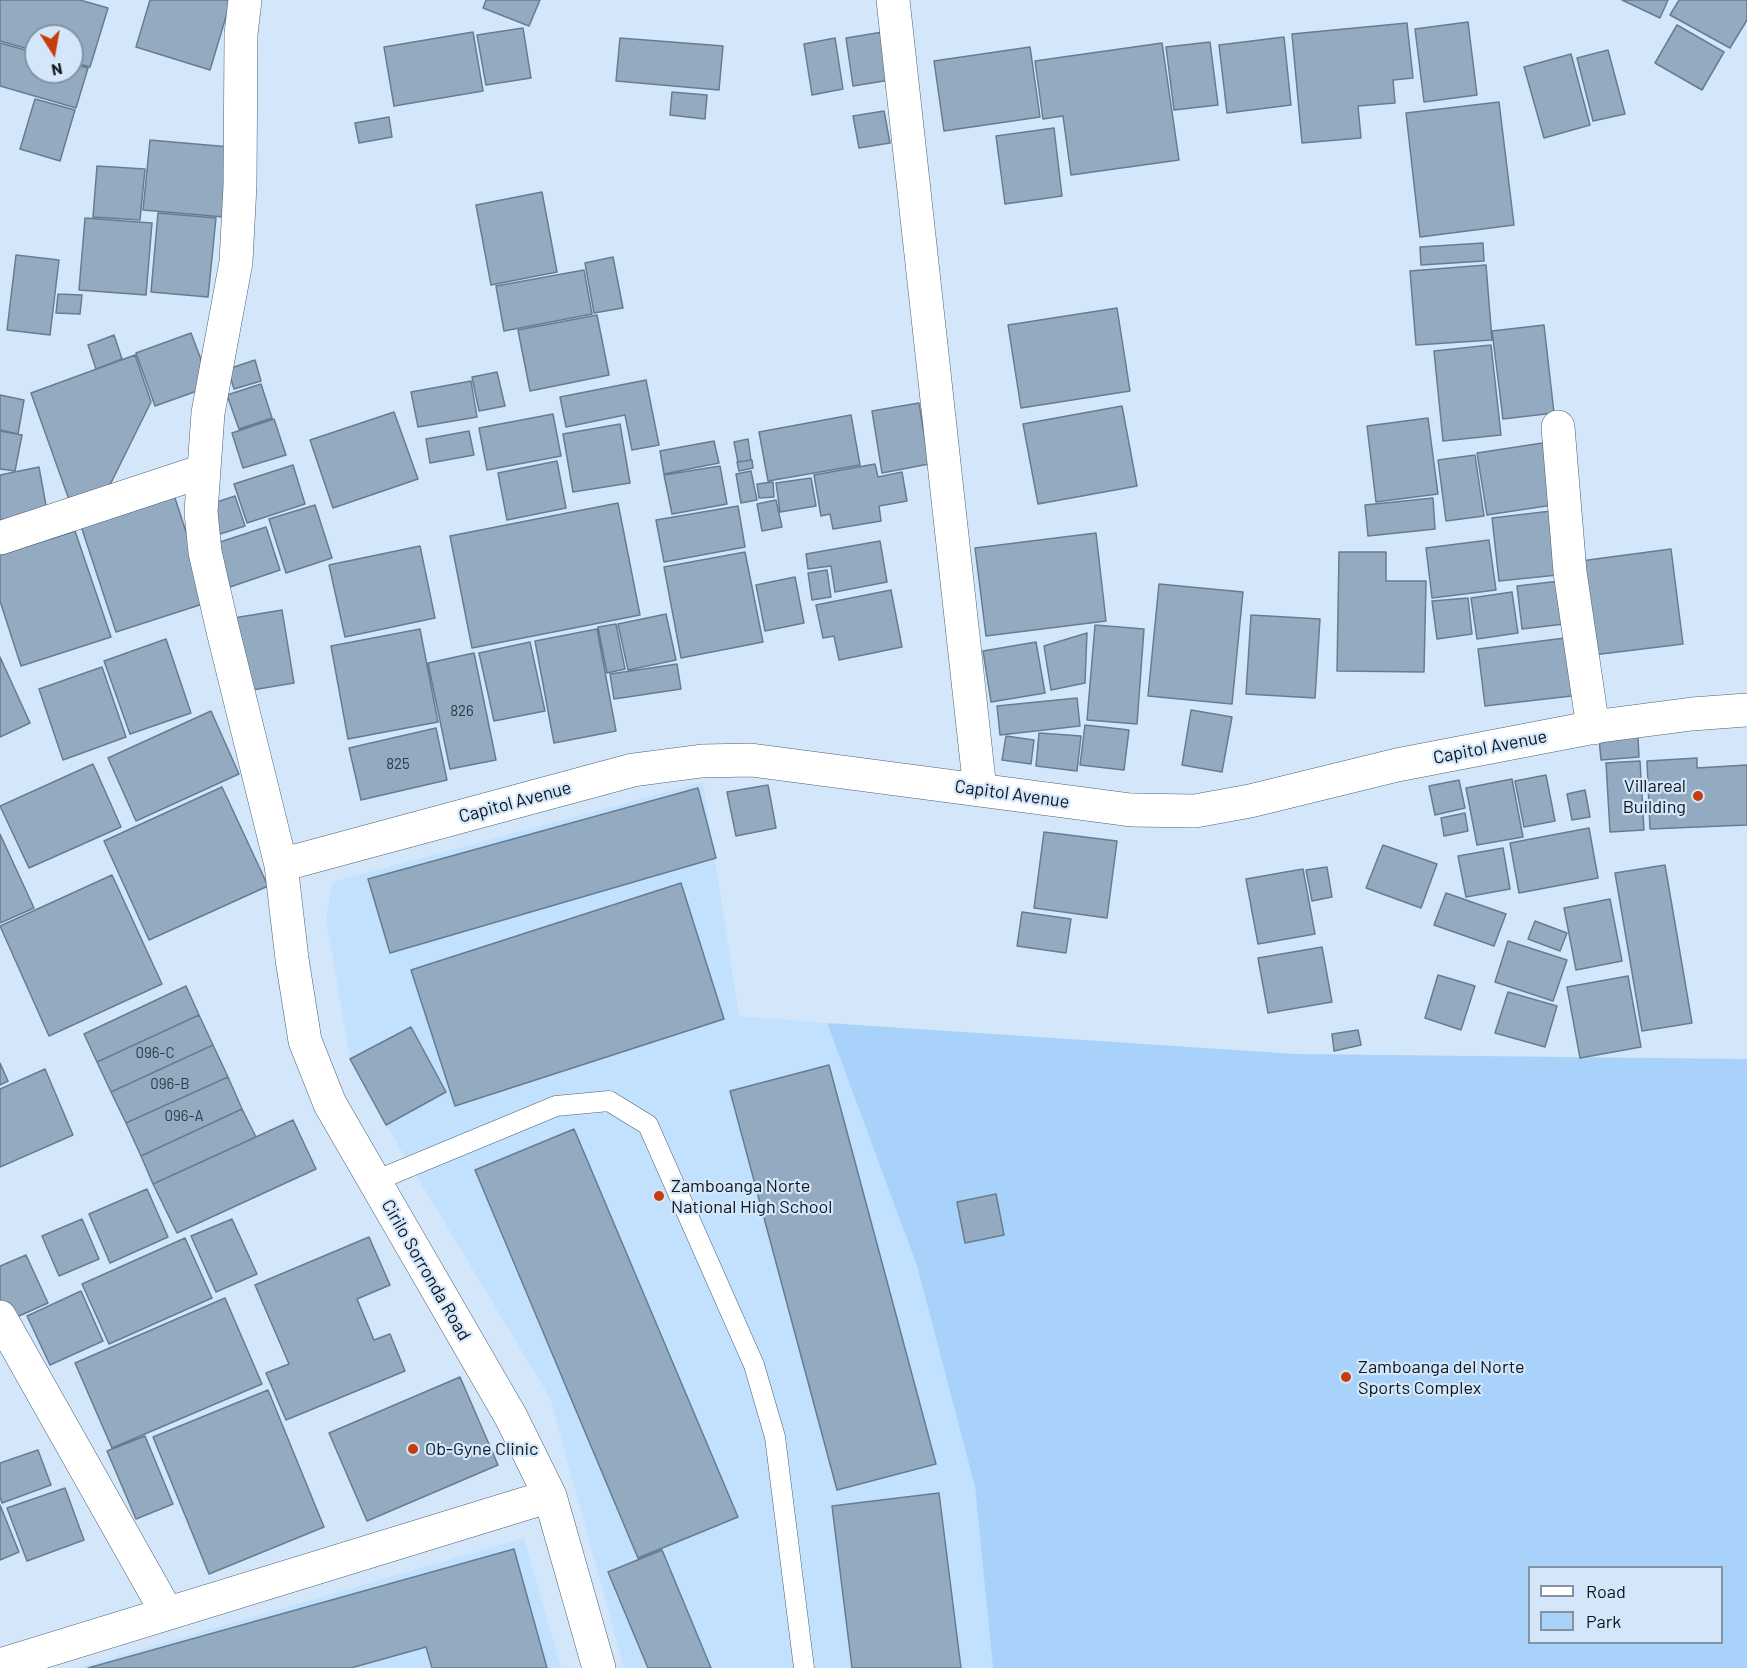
<!DOCTYPE html>
<html>
<head>
<meta charset="utf-8">
<style>
  body { margin:0 }
  #map { position:relative; width:1747px; height:1668px; overflow:hidden; background:#d4e7fa; font-family:Barlow,sans-serif }
  canvas { display:block }
  .legend { position:absolute; left:1528px; top:1566px; width:195px; height:78px; box-sizing:border-box; background:#d4e7fa; border:2px solid #8493a2; margin:0; padding:8px 10px; list-style:none; font-size:18px; color:#0d151d }
  .legend li { display:flex; align-items:center; gap:12px; height:30px }
  .legend b { width:30px; border:2px solid #8493a2 }
  .north { position:absolute; left:24px; top:24px; width:60px; height:60px; box-sizing:border-box; background:#d4e7fa; border:2px solid #8493a2; border-radius:50%; rotate:169deg; font-size:16px; font-weight:700; line-height:24px; text-align:center; color:#0d151d }
  .north::after { content:''; display:block; margin:auto; width:21px; height:27px; background:#c63e0d; clip-path:polygon(50% 0,100% 100%,50% 72%,0 100%) }
</style>
</head>
<body>
<div id="map">
<canvas width="1747" height="1668"></canvas>
<ul class="legend">
<li><b style="height:8px;background:#fff"></b>Road</li>
<li><b style="height:16px;background:#a8d2f9"></b>Park</li>
</ul>
<div class="north">N</div>
</div>
<script>
const g = document.querySelector('canvas').getContext('2d');
g.lineJoin = 'round';
function fill(path, color) {
  g.fillStyle = color;
  g.fill(path, 'evenodd');
}
function shape(rows) {
  const path = new Path2D();
  for (const r of rows) {
    path.moveTo(r[0], r[1]);
    for (let i = 2; i < r.length; i += 2) path.lineTo(r[i], r[i + 1]);
  }
  return path;
}
function trace(path, color, width, dash) {
  g.strokeStyle = color;
  g.lineWidth = width;
  g.lineCap = dash ? 'butt' : 'round';
  g.setLineDash(dash || []);
  g.stroke(path);
}
function label(font, color, halo, rows, align = 'center') {
  g.font = font + ' Barlow,sans-serif';
  g.lineWidth = 4.5;
  g.setLineDash([]);
  g.textBaseline = 'middle';
  g.strokeStyle = halo;
  g.fillStyle = color;
  for (const [text, x, y, turn = 0] of rows) {
    g.save();
    g.translate(x, y);
    g.rotate((+turn || 0) * Math.PI / 180);
    g.textAlign = isNaN(turn) ? turn : align;
    if (halo) g.strokeText(text, 0, 0);
    g.fillText(text, 0, 0);
    g.restore();
  }
}
fill(shape([
  [703,782,739,1016,827,1023,917,1266,975,1487,993,1668,624,1668,550,1398,386,1125,350,1059,326,918,333,882],
  [524,1538,561,1668,77,1668]
]), '#c2e1fe');
fill(shape([
  [827,1023,1296,1054,1747,1059,1747,1668,993,1668,975,1487,917,1266],
  [1530,1568,1722,1568,1722,1642,1530,1642]
]), '#a8d2f9');
const building = shape([
  [0,0,80,0,108,8,90,67,72,62,72,36,36,36,36,51,0,41,0,0],
  [150,0,231,0,210,70,136,47,150,0],
  [486,0,540,0,529,26,483,8,486,0],
  [1622,0,1668,0,1660,18,1622,0],
  [1679,0,1747,0,1747,20,1730,48,1670,15,1679,0],
  [1468,22,1477,95,1424,102,1415,29,1468,22],
  [1407,23,1413,78,1393,80,1395,103,1358,106,1361,138,1302,143,1292,34,1407,23],
  [1677,25,1724,52,1702,90,1655,63,1677,25],
  [523,28,531,78,486,85,477,35,523,28],
  [473,32,483,91,394,106,384,47,473,32],
  [883,32,890,80,853,86,846,38,883,32],
  [1284,37,1291,105,1227,113,1219,45,1284,37],
  [620,38,723,46,719,90,616,81,620,38],
  [835,38,843,89,812,95,804,44,835,38],
  [1210,42,1218,105,1174,110,1166,47,1210,42],
  [0,43,36,53,36,72,72,72,72,64,88,68,76,108,0,86,0,43],
  [1162,43,1179,160,1071,175,1063,116,1043,119,1035,61,1162,43],
  [1030,47,1040,117,944,131,934,61,1030,47],
  [1608,50,1625,114,1593,121,1577,58,1608,50],
  [1571,54,1590,125,1544,138,1524,67,1571,54],
  [672,92,707,95,705,119,670,115,672,92],
  [35,99,75,110,60,161,20,149,35,99],
  [1499,102,1514,225,1420,237,1406,113,1499,102],
  [884,111,890,143,859,148,853,116,884,111],
  [389,117,392,137,359,143,355,123,389,117],
  [1054,128,1062,196,1005,204,996,136,1054,128],
  [150,140,230,147,224,217,143,210,150,140],
  [97,166,145,169,140,220,93,217,97,166],
  [542,192,557,272,491,285,476,205,542,192],
  [158,213,216,218,208,297,151,292,158,213],
  [85,218,152,223,146,295,79,290,85,218],
  [1483,243,1484,261,1421,265,1420,247,1483,243],
  [16,255,59,260,50,335,7,330,16,255],
  [613,257,623,308,594,313,585,263,613,257],
  [1486,265,1492,340,1416,345,1410,271,1486,265],
  [584,270,592,314,504,331,496,286,584,270],
  [58,294,82,295,80,314,56,313,58,294],
  [1117,308,1130,391,1021,408,1008,325,1117,308],
  [597,315,609,375,530,391,518,330,597,315],
  [1544,325,1554,413,1503,419,1492,331,1544,325],
  [191,333,211,386,155,406,136,353,191,333],
  [114,335,122,359,96,369,88,345,114,335],
  [1491,345,1501,435,1443,441,1434,351,1491,345],
  [135,355,151,402,103,499,72,508,31,393,135,355],
  [255,360,261,381,234,389,228,369,255,360],
  [497,372,505,406,479,411,472,377,497,372],
  [646,380,659,445,632,450,625,415,566,427,560,397,646,380],
  [471,381,477,417,418,427,411,392,471,381],
  [261,384,272,418,239,429,227,395,261,384],
  [0,395,24,400,18,434,0,430,0,395],
  [919,403,929,464,882,473,872,411,919,403],
  [1122,406,1137,486,1038,504,1023,424,1122,406],
  [394,412,418,479,333,508,310,440,394,412],
  [553,414,561,456,487,470,479,428,553,414],
  [851,415,860,465,768,481,759,432,851,415],
  [1428,418,1438,494,1376,502,1367,426,1428,418],
  [274,419,286,455,243,468,232,433,274,419],
  [620,424,630,483,573,492,563,434,620,424],
  [0,431,22,435,15,471,0,469,0,431],
  [469,431,474,455,430,463,426,439,469,431],
  [748,439,751,460,738,462,734,442,748,439],
  [714,441,719,463,664,474,660,451,714,441],
  [1549,442,1559,504,1487,515,1477,453,1549,442],
  [1475,455,1484,516,1446,521,1438,460,1475,455],
  [752,460,753,468,739,471,737,462,752,460],
  [557,461,566,508,507,520,498,473,557,461],
  [875,464,878,477,902,472,907,501,879,506,881,521,833,529,830,514,821,516,814,475,875,464],
  [293,465,305,504,247,523,234,484,293,465],
  [720,466,727,504,672,514,664,475,720,466],
  [39,467,47,511,0,520,0,475,39,467],
  [751,471,757,500,741,503,736,474,751,471],
  [811,478,816,506,780,512,776,483,811,478],
  [773,482,774,497,759,498,757,484,773,482],
  [174,495,209,602,116,632,81,526,174,495],
  [235,496,245,526,217,535,208,505,235,496],
  [1433,498,1435,529,1368,536,1365,505,1433,498],
  [776,500,782,527,762,531,757,504,776,500],
  [618,503,640,615,472,648,450,536,618,503],
  [315,505,332,558,286,573,269,519,315,505],
  [738,506,745,547,664,562,656,520,738,506],
  [1560,510,1567,574,1499,581,1492,518,1560,510],
  [266,527,280,570,230,587,217,543,266,527],
  [75,531,111,637,21,666,0,601,0,555,75,531],
  [1096,533,1106,621,986,636,975,548,1096,533],
  [1489,540,1496,590,1432,598,1426,548,1489,540],
  [880,541,887,582,835,592,831,566,808,569,806,554,880,541],
  [420,546,435,618,345,637,329,565,420,546],
  [1671,549,1683,644,1585,656,1573,562,1671,549],
  [745,552,763,642,681,658,664,567,745,552],
  [1339,552,1386,552,1386,581,1426,581,1424,672,1337,671,1339,552],
  [827,570,831,597,812,600,808,573,827,570],
  [795,577,804,623,765,631,756,585,795,577],
  [1568,580,1573,623,1522,629,1517,586,1568,580],
  [1159,584,1243,592,1232,704,1148,696,1159,584],
  [891,590,902,647,839,660,834,636,823,638,816,605,891,590],
  [1512,592,1518,633,1477,639,1471,598,1512,592],
  [1468,598,1472,634,1437,639,1432,601,1468,598],
  [282,610,294,683,246,691,234,618,282,610],
  [666,614,676,660,628,670,618,624,666,614],
  [1251,615,1320,619,1315,698,1246,694,1251,615],
  [616,624,625,669,607,673,598,627,616,624],
  [1095,625,1144,629,1137,724,1087,720,1095,625],
  [420,629,438,722,348,739,331,646,420,629],
  [597,629,616,731,554,743,535,641,597,629],
  [1087,633,1085,683,1051,690,1044,646,1087,633],
  [1573,637,1580,695,1485,706,1478,649,1573,637],
  [166,639,191,713,130,734,104,661,166,639],
  [530,642,545,711,494,721,479,653,530,642],
  [1036,642,1045,693,991,702,983,651,1036,642],
  [474,653,496,760,450,769,428,663,474,653],
  [0,657,30,723,0,737,0,657],
  [677,664,681,689,614,699,610,674,677,664],
  [102,667,126,737,63,760,39,689,102,667],
  [1077,698,1080,726,1000,735,997,706,1077,698],
  [1191,710,1232,717,1222,772,1182,765,1191,710],
  [211,711,239,774,136,821,108,758,211,711],
  [1085,725,1129,730,1124,770,1080,765,1085,725],
  [436,728,447,780,361,800,349,748,436,728],
  [1039,733,1081,736,1077,771,1036,766,1039,733],
  [1006,736,1034,740,1031,764,1002,760,1006,736],
  [1638,737,1639,757,1601,760,1599,739,1638,737],
  [1697,758,1697,768,1747,765,1747,825,1650,829,1647,761,1697,758],
  [1640,761,1644,830,1610,832,1606,763,1640,761],
  [93,764,121,827,29,868,0,806,93,764],
  [1546,775,1555,821,1524,827,1515,781,1546,775],
  [1512,779,1523,837,1477,845,1466,788,1512,779],
  [1459,780,1465,808,1435,815,1429,786,1459,780],
  [768,785,776,828,736,836,727,792,768,785],
  [222,787,268,886,149,940,104,841,222,787],
  [698,788,716,858,390,953,368,879,698,788],
  [1585,790,1590,817,1572,820,1567,794,1585,790],
  [1465,813,1468,831,1444,836,1441,818,1465,813],
  [1589,828,1598,878,1519,893,1510,843,1589,828],
  [1044,832,1117,841,1107,918,1034,908,1044,832],
  [0,834,34,908,0,923,0,834],
  [1383,845,1437,864,1421,908,1366,888,1383,845],
  [1503,848,1510,889,1466,897,1458,856,1503,848],
  [1665,865,1692,1023,1642,1031,1615,873,1665,865],
  [1327,867,1332,897,1312,901,1306,870,1327,867],
  [1303,869,1315,934,1258,944,1246,879,1303,869],
  [112,875,162,984,49,1036,0,926,112,875],
  [681,883,724,1019,455,1106,411,970,681,883],
  [1446,893,1506,914,1494,946,1434,925,1446,893],
  [1610,899,1622,961,1576,970,1564,908,1610,899],
  [1022,912,1071,919,1066,953,1017,946,1022,912],
  [1535,921,1567,933,1560,951,1528,939,1535,921],
  [1508,941,1567,960,1553,1001,1495,982,1508,941],
  [1322,947,1332,1002,1268,1013,1258,958,1322,947],
  [1438,975,1475,986,1461,1030,1425,1018,1438,975],
  [1628,976,1641,1047,1580,1058,1567,987,1628,976],
  [186,986,199,1015,97,1062,84,1034,186,986],
  [1508,992,1557,1006,1545,1047,1495,1033,1508,992],
  [199,1015,213,1045,111,1092,97,1062,199,1015],
  [411,1027,446,1092,386,1125,350,1059,411,1027],
  [1358,1030,1361,1045,1334,1051,1332,1034,1358,1030],
  [213,1045,228,1077,126,1123,111,1092,213,1045],
  [0,1063,8,1081,0,1085,0,1063],
  [829,1065,936,1464,837,1490,730,1091,829,1065],
  [45,1069,73,1135,0,1167,0,1089,45,1069],
  [228,1077,242,1109,141,1156,126,1123,228,1077],
  [242,1109,256,1137,153,1184,141,1156,242,1109],
  [293,1120,316,1169,177,1233,153,1184,293,1120],
  [574,1129,738,1517,638,1558,475,1170,574,1129],
  [147,1189,168,1237,110,1263,89,1214,147,1189],
  [996,1194,1004,1235,965,1243,957,1202,996,1194],
  [82,1219,99,1259,59,1276,42,1236,82,1219],
  [232,1219,257,1274,216,1292,191,1236,232,1219],
  [369,1237,390,1285,357,1299,374,1340,390,1334,405,1371,286,1420,266,1373,289,1364,255,1285,369,1237],
  [185,1238,212,1298,109,1344,82,1284,185,1238],
  [26,1255,48,1303,10,1320,0,1299,0,1266,26,1255],
  [81,1291,103,1341,50,1365,27,1316,81,1291],
  [225,1298,262,1384,112,1448,75,1363,225,1298],
  [460,1377,498,1465,367,1521,329,1433,460,1377],
  [268,1390,324,1527,209,1574,153,1437,268,1390],
  [145,1436,173,1504,136,1519,107,1451,145,1436],
  [38,1450,51,1485,2,1503,0,1497,0,1463,38,1450],
  [65,1488,84,1540,27,1561,7,1508,65,1488],
  [939,1493,961,1668,852,1668,832,1506,939,1493],
  [0,1505,19,1552,0,1560,0,1505],
  [514,1549,547,1668,432,1668,426,1647,351,1668,88,1668,514,1549],
  [662,1550,711,1668,648,1668,608,1572,662,1550]
]);
fill(building, '#93aac0');
trace(building, '#667c91', 1.5);
const service = shape([
  [375,1181,556,1106,609,1101,648,1125,754,1365,775,1437,804,1668]
]);
const minor = shape([
  [245,0,241,34,240,185,236,262,208,413,201,512,205,552,223,631,281,865,292,959,305,1041,330,1104,511,1417,550,1496,599,1668],
  [893,0,980,790],
  [1558,427,1570,572,1593,728],
  [0,538,203,471],
  [281,865,633,770,702,761,751,760,1131,810,1195,811,1250,801,1397,765,1600,726,1692,714,1747,710],
  [0,1317,167,1613],
  [0,1665,550,1496]
]);
trace(service, '#4a6074', 21);
trace(minor, '#4a6074', 34);
trace(service, '#fff', 20);
trace(minor, '#fff', 33);
for (const [x, y, r, color] of [
  [1698,796,6,"#c63e0d"],
  [659,1196,6,"#c63e0d"],
  [1346,1377,6,"#c63e0d"],
  [413,1449,6,"#c63e0d"]
]) {
  const dot = new Path2D();
  dot.arc(x, y, r, 0, 2 * Math.PI);
  g.fillStyle = color;
  g.fill(dot);
  trace(dot, '#d4e7fa', 2);
}
label('15px', '#2e3a46', null, [
  ["826",462,711],
  ["825",398,764],
  ["096-C",155,1053],
  ["096-B",170,1084],
  ["096-A",184,1116]
]);
label('18px', '#0d151d', '#d4e7fa', [
  ["Capitol Avenue",1490,747,-11],
  ["Capitol Avenue",1012,794,8],
  ["Capitol Avenue",515,802,-15],
  ["Cirilo Sorronda Road",426,1270,60]
]);
label('18px', '#0d151d', '#d4e7fa', [
  ["Villareal",1686,786,"right"],
  ["Building",1686,807,"right"],
  ["Zamboanga Norte",671,1186],
  ["National High School",671,1207],
  ["Zamboanga del Norte",1358,1367],
  ["Sports Complex",1358,1388],
  ["Ob-Gyne Clinic",425,1449]
], 'left');
</script>
</body>
</html>
